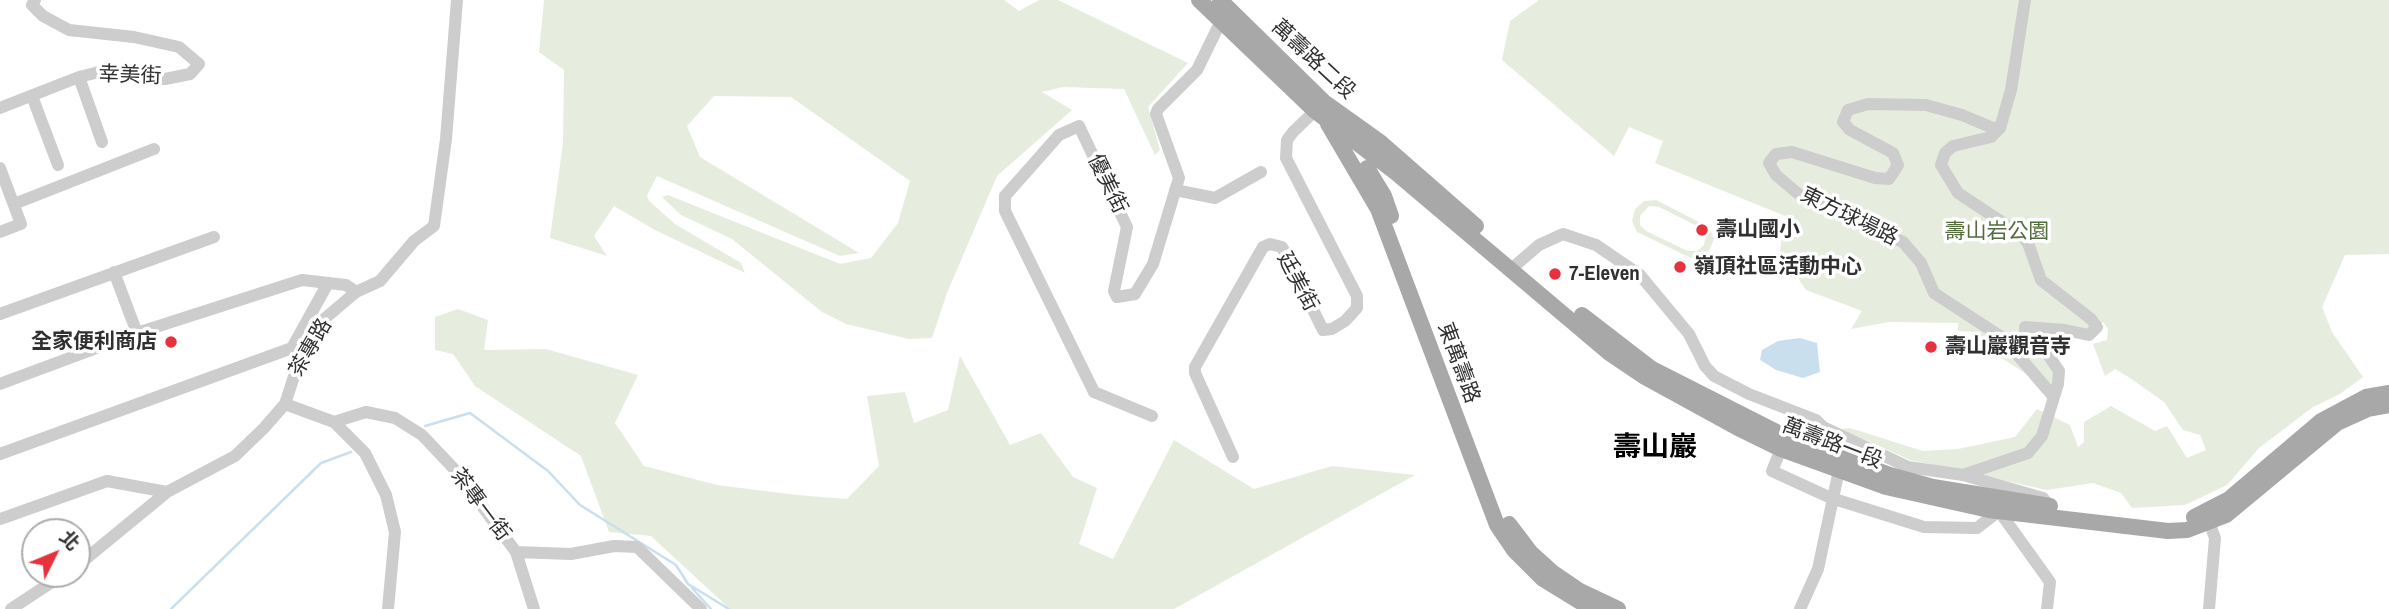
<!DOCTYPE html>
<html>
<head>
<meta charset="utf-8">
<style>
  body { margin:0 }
  #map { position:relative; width:2389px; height:609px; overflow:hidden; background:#fff; font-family:"Archivo Narrow","Noto Sans TC",sans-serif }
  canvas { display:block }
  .north { position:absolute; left:21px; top:518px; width:70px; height:70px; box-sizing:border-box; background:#fff; border:2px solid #acacac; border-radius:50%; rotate:47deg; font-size:19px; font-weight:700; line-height:28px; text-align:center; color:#303030 }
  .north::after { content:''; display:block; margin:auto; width:24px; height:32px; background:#e7313d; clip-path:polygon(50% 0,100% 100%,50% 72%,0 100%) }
</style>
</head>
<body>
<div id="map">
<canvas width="2389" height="609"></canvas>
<div class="north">北</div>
</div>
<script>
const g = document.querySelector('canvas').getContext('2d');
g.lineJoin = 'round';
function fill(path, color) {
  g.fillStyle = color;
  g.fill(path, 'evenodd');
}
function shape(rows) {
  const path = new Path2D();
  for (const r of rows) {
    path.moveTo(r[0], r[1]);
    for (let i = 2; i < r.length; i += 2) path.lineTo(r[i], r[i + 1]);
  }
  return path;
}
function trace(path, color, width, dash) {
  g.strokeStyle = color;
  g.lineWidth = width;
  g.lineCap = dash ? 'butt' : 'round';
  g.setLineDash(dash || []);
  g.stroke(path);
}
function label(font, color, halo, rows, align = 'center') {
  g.font = font + ' "Archivo Narrow","Noto Sans TC",sans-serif';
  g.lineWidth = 7;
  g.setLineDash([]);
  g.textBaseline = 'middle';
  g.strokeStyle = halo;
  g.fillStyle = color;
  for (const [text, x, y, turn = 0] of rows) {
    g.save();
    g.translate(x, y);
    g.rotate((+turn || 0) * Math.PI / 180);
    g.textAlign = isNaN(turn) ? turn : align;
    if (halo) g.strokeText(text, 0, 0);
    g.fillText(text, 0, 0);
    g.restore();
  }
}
fill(shape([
  [544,0,1004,0,1019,11,1039,0,1058,0,1188,63,1148,107,1160,150,1155,155,1124,89,1063,87,1042,92,1072,110,997,176,947,293,932,338,909,339,846,324,822,312,732,239,681,215,662,197,668,195,840,264,871,258,898,223,910,181,791,97,714,96,687,126,700,157,859,253,840,256,657,176,647,196,649,201,675,224,741,263,745,273,655,230,614,206,594,236,607,256,550,238,563,143,564,70,539,52],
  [1539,0,2389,0,2389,254,2345,255,2322,307,2332,332,2363,377,2340,394,2313,407,2259,448,2227,485,2185,505,2132,508,2121,493,2093,483,2047,490,1910,460,1841,429,1850,428,1923,451,1958,449,2015,437,2037,409,2070,425,2078,447,2084,442,2084,422,2111,406,2155,431,2167,426,2187,458,2206,450,2200,435,2183,430,2164,402,2130,378,2115,369,2105,376,2093,344,2107,340,2108,329,2103,322,2096,331,2027,326,2056,364,2055,392,1973,340,1973,332,1958,331,1958,323,1889,322,1851,329,1862,311,1806,290,1780,251,1785,216,1655,163,1663,141,1629,127,1614,156,1502,60,1510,21],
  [1656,200,1709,227,1714,239,1709,251,1691,258,1637,232,1632,221,1635,209,1644,201],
  [1649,206,1659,207,1701,228,1706,236,1704,245,1697,251,1688,251,1646,231,1640,225,1640,216],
  [458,309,488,320,484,350,546,349,638,375,615,423,644,466,717,485,797,495,847,499,879,466,867,396,905,392,914,423,948,410,960,356,1010,445,1041,433,1073,477,1097,488,1079,544,1113,559,1174,440,1254,489,1332,466,1415,475,1174,609,730,609,651,536,609,532,581,456,475,386,453,354,435,350,435,317]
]), '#e6edde');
fill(shape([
  [1800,338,1817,343,1820,372,1803,378,1776,370,1760,360,1762,350,1778,341]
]), '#cadfed');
trace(shape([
  [425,426,470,413,548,471,580,505,676,565,688,584,729,609],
  [692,588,711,609],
  [171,609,321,463,351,452]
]), '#cadfed', 2.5);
trace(shape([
  [79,77,102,142],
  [32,96,58,165],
  [0,108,79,77,99,72,165,79,190,74,199,64,179,47,134,37,69,30,43,16,32,5,35,0],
  [2000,128,1993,128,1962,115,1926,105,1868,104,1848,110,1843,122,1850,130,1893,153,1898,165,1889,179,1875,178,1792,152,1776,154,1769,163,1776,175,1802,197,1903,242,1921,263,1934,293,2003,338,2053,396],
  [0,168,21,224,0,232],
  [1175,190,1215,198,1261,172],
  [14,204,154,149],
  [1510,270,1539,245,1563,234,1596,245,1640,275,1689,334,1705,366,1714,376,1749,394,1816,420,1823,427,1908,467,1963,475,2043,498,2047,503],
  [114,272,137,333],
  [0,314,214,237],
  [0,384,137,333,302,280,346,285,356,292],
  [285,404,334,422,365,453,386,495,395,532,388,609],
  [1152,416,1094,392,1005,211,1005,196,1059,135,1079,126,1127,227,1114,291,1117,297,1135,294,1153,264,1179,178,1156,114,1158,109,1197,70,1221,21],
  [334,422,366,412,395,418,422,435,456,471,516,552,534,609],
  [1781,449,1772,471,1831,498,1924,527,1977,528,1999,511],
  [0,454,292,348,328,283],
  [1233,457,1195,373,1195,367,1263,247,1270,244,1282,247,1323,330,1332,329,1345,321,1357,308,1357,296,1286,158,1287,140,1293,132,1321,105],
  [1963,475,2028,453,2042,436,2058,384,2059,371,2049,356,2025,333,2025,327,2065,330,2089,335,2097,327,2091,319,2041,280,2028,243,2020,234,1958,193,1941,165,1945,153,1953,146,1991,137,2000,128,2011,90,2025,0],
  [2000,507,1999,511,2050,582,2047,609],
  [2206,514,2215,538,2209,609],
  [0,519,107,481,167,492],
  [516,552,571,554,614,546,637,547,701,609],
  [77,566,167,492,235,456,264,428,285,404,297,367,323,320,356,292,380,281,414,241,434,226,446,139,457,0],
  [11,609,64,574],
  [1800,609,1818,569,1839,470]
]), '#cdcdcd', 12);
trace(shape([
  [1199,0,1315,111,1395,172,1608,352,1645,377,1738,428,1781,449,1886,487,1989,510,2168,531,2187,530,2226,515,2337,423,2368,409,2389,405],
  [1220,0,1324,102,1380,142,1476,226],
  [1328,124,1378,209,1497,525,1514,550,1543,579,1592,609],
  [1367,168,1384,196,1391,216],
  [1582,315,1652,369,1788,438,1890,475,1933,487,2050,506],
  [2194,517,2229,499,2321,421,2366,397,2389,393],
  [1509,524,1531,553,1552,572,1580,591,1618,609]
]), '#a8a8a8', 16);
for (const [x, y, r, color] of [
  [1702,230,7,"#e7313d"],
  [1680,267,7,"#e7313d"],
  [1555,274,7,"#e7313d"],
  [171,342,7,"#e7313d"],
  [1931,347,7,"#e7313d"]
]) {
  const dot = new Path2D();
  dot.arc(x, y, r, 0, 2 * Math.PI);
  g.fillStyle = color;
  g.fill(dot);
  trace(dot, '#fff', 2.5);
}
label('21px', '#303030', '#fff', [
  ["萬壽路二段",1313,60,43],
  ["幸美街",130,76,2],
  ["優美街",1107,184,64],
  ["東方球場路",1849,217,26],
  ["廷美街",1297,282,62],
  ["茶專路",311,348,-60],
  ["東萬壽路",1458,363,70],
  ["萬壽路一段",1832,444,21],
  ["茶專一街",480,505,53]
]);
label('bold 21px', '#303030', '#fff', [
  ["壽山國小",1716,230],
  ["嶺頂社區活動中心",1694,267],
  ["7-Eleven",1569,274],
  ["全家便利商店",157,342,"right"],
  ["壽山巖觀音寺",1945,347]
], 'left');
label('21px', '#526c3c', '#fff', [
  ["壽山岩公園",1997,232]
]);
label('bold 28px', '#000', '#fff', [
  ["壽山巖",1655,448]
]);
</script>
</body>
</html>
